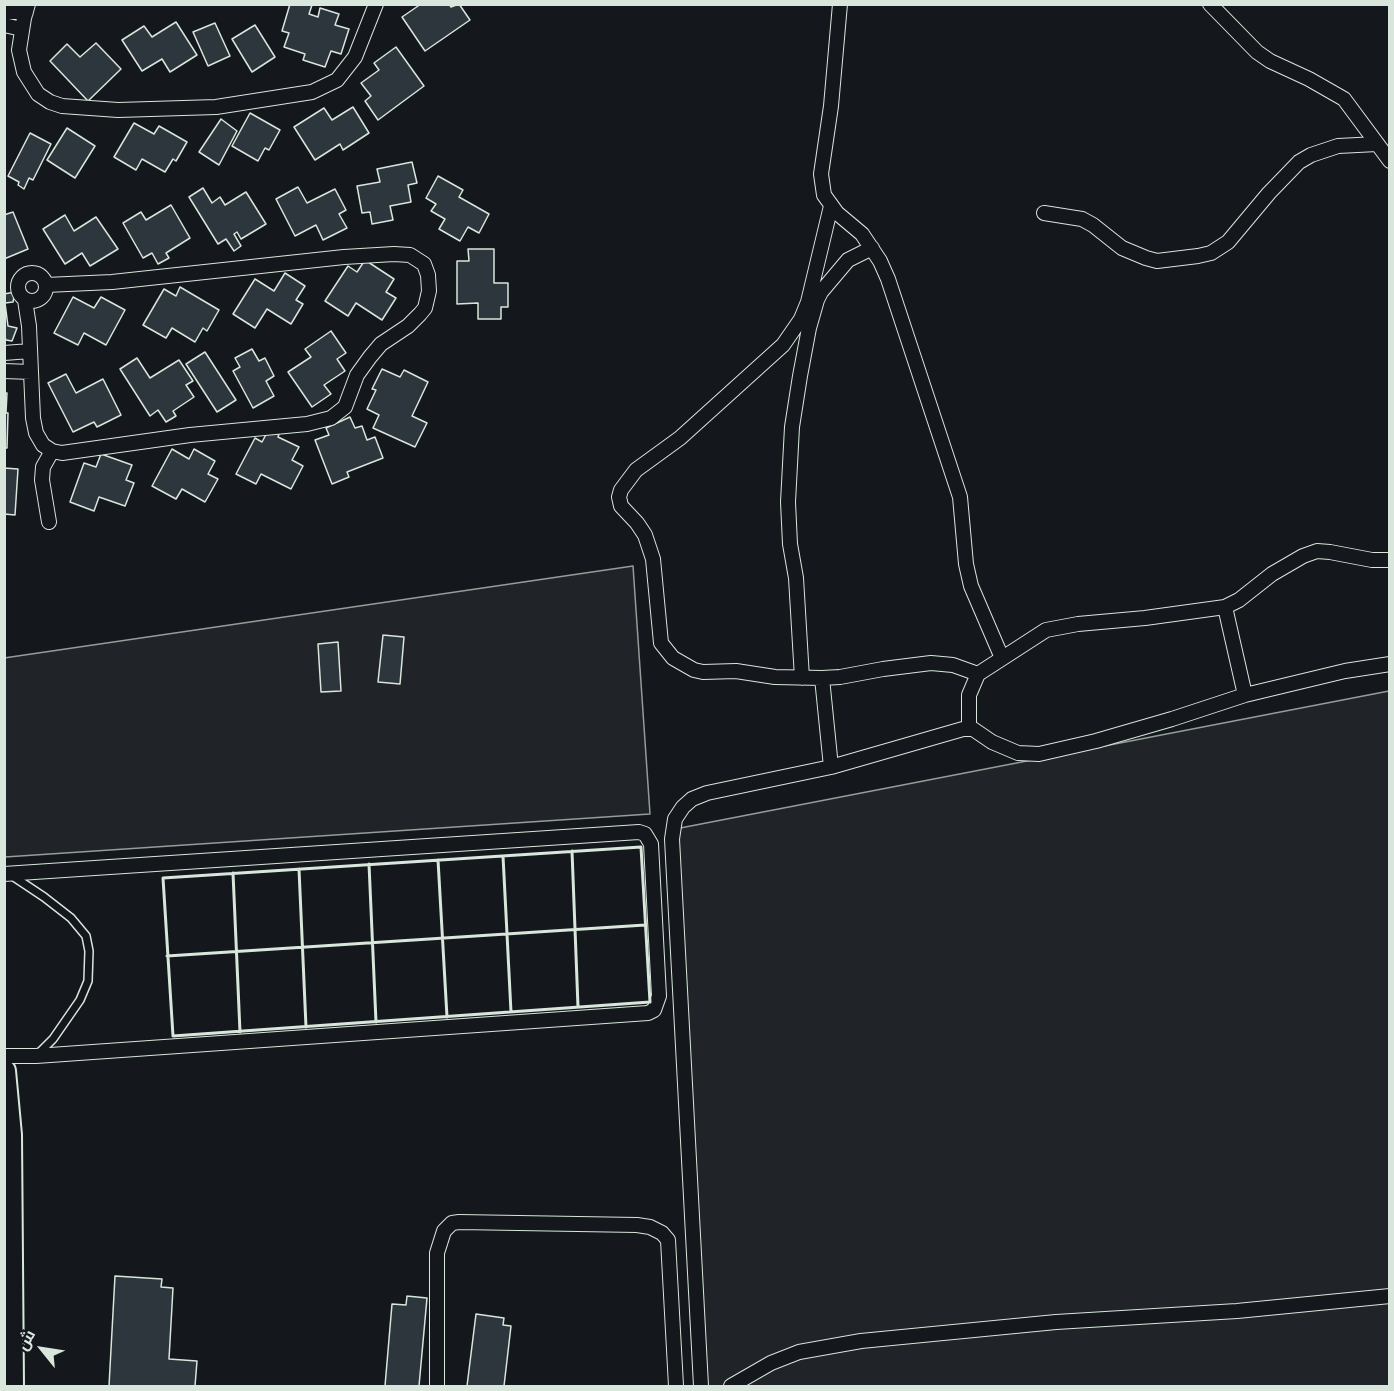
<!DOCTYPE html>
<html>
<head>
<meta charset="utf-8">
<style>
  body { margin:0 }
  #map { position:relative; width:1394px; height:1391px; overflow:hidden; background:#14181c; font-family:"DM Sans",Cairo,sans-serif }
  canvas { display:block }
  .frame { position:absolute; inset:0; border:6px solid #d8e6dc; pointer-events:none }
  .north { position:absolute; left:12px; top:1319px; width:60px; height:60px; -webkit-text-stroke:4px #14181c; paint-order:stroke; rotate:300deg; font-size:16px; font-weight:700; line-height:24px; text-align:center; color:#d8e6dc }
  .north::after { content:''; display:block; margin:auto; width:21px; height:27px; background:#d8e6dc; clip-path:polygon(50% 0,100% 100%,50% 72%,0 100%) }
</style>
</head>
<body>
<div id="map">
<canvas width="1394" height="1391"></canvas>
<div class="frame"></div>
<div class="north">ش</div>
</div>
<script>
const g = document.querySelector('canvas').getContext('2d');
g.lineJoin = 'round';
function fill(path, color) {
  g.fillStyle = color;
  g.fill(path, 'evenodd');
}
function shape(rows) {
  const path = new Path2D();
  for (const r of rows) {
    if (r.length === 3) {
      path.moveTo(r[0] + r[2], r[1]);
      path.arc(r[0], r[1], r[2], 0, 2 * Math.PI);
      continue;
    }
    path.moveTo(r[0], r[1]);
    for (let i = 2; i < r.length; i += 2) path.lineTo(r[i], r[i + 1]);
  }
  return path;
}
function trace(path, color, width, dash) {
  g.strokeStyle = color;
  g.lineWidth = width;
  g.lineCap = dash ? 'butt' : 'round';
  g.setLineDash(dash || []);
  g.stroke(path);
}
const green = shape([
  [633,566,650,814,5,857,4,658,633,566],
  [1389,691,1389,1386,704,1386,675,829,1389,691]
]);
fill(green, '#202428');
trace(green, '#939e99', 1.5);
const building = shape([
  [290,4,312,5,309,14,318,17,320,8,339,14,335,25,349,29,341,54,331,51,325,67,303,60,305,54,284,47,289,33,282,31,290,4],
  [421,4,449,4,451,7,459,4,470,20,425,51,402,17,421,4],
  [176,22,197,55,170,72,162,59,142,71,122,40,144,26,152,37,176,22],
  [215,23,230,56,208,66,193,32,215,23],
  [255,25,275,57,252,72,232,39,255,25],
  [96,43,121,69,88,101,50,61,67,44,80,57,96,43],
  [396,47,424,86,378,120,365,101,371,96,361,83,379,70,374,63,396,47],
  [353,107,369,133,343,150,340,144,315,160,294,127,324,108,332,120,353,107],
  [250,113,280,130,269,150,265,148,258,161,232,146,250,113],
  [221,119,237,131,219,165,199,152,221,119],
  [134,123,154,134,159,126,187,142,176,161,173,159,165,172,142,159,136,170,114,157,134,123],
  [67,128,95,146,75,178,47,160,67,128],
  [30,133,51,144,33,180,29,178,24,189,18,185,19,182,8,176,30,133],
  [412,162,417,183,408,185,411,202,390,206,393,220,372,224,370,212,362,213,357,186,380,182,377,169,412,162],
  [438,176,463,190,459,197,489,214,479,233,468,227,460,241,439,229,445,219,431,211,436,204,426,198,438,176],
  [298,187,307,203,335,189,346,210,339,214,347,228,323,240,316,225,295,236,276,199,298,187],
  [203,188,212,203,220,197,225,205,246,192,266,224,241,239,237,232,234,234,241,246,234,251,226,239,218,244,189,197,203,188],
  [171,205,190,238,166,253,169,258,158,264,152,253,143,258,123,223,141,212,146,220,171,205],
  [13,212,28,249,4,259,4,215,13,212],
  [65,215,74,231,96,217,118,249,90,266,82,253,65,264,43,229,65,215],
  [468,249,494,249,494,283,508,283,508,307,501,307,501,319,478,319,478,303,457,304,457,261,469,261,468,249],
  [365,260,394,279,386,292,396,298,382,320,356,303,348,316,325,301,348,266,357,272,365,260],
  [285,273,305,286,296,300,303,304,291,324,267,309,255,328,233,314,255,279,274,291,285,273],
  [180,287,219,310,207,331,203,328,195,342,172,328,166,338,143,325,164,289,176,296,180,287],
  [15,292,13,302,5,303,8,326,17,328,12,341,6,340,4,334,4,294,15,292],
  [73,297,94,308,101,297,125,310,106,345,84,333,78,345,54,333,73,297],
  [331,331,346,353,337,359,345,371,324,385,331,394,312,407,288,372,311,357,305,349,331,331],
  [252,349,259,361,265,358,274,376,266,381,274,396,253,408,233,371,240,367,235,358,252,349],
  [205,352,236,400,217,412,186,364,205,352],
  [137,358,150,378,179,360,193,381,186,385,194,397,173,411,176,416,166,422,158,410,150,416,120,369,137,358],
  [382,369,400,377,404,370,428,382,412,416,427,423,415,447,373,428,379,415,367,409,376,390,372,389,382,369],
  [66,374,76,393,103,379,121,415,97,427,94,422,73,432,48,383,66,374],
  [4,393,7,393,6,413,8,413,7,448,4,448,4,393],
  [350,417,355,428,362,426,367,440,375,437,383,458,347,472,349,477,332,484,315,440,329,435,326,428,350,417],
  [269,429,279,434,278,437,299,447,292,460,303,466,291,489,261,474,256,484,236,474,255,438,262,442,269,429],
  [172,449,189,459,194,449,215,461,208,474,218,479,205,502,182,489,176,499,152,486,172,449],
  [101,454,132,465,126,480,134,483,125,506,99,497,94,511,70,502,84,463,96,467,101,454],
  [4,468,18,469,15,515,4,514,4,468],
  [383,635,404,637,400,684,378,682,383,635],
  [338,642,341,691,321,692,318,644,338,642],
  [115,1276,162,1279,161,1287,173,1288,169,1359,197,1361,195,1386,109,1386,115,1276],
  [407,1296,427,1298,419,1386,385,1386,392,1304,406,1305,407,1296],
  [476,1314,504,1318,503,1325,511,1326,504,1386,467,1386,476,1314]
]);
fill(building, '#2c363c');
trace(building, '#d8e6dc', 1.5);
const lane = shape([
  [11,875,44,897,71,918,86,936,89,951,88,981,80,1000,53,1039,38,1054]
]);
const street = shape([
  [28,4,24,18,19,50,24,72,38,94,50,102,62,106,118,110,216,107,312,92,337,80,355,57,376,4],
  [840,4,831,106,821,174,824,195,837,213,862,234,880,261,888,279,960,497,966,564,971,586,1002,658],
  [1210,4,1257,52,1270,61,1309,79,1344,99,1390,161],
  [4,12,26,12],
  [4,25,22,29],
  [831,206,808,302,801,319,783,345,680,438,636,470,621,490,619,497,621,506,637,523,645,535,653,559,661,643,673,658,694,670,703,672,736,671,775,677,822,678,840,677,883,669,931,663,953,665,978,674],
  [1044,213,1082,219,1093,225,1122,248,1146,258,1157,261,1198,256,1211,253,1228,242,1269,193,1299,162,1311,155,1338,146,1377,144],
  [32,287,14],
  [25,300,29,326,33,418,36,433,43,445,52,451,62,453,190,435,307,424,331,418,345,407,357,375,370,357,381,344,408,326,420,314,425,308,429,291,428,275,424,264,410,255,394,254,344,257,112,282,46,285],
  [4,353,30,351],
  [4,371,31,372],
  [49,522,42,480,43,467,52,451],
  [1225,607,1245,695],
  [802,678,796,578,790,544,788,502,792,427,800,376,809,328,817,300,821,292,848,260,872,248],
  [822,678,831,767],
  [969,728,969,695,978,674,1046,630,1078,624,1145,618,1225,607,1239,600,1272,574,1303,556,1317,551,1330,552,1372,560,1390,560],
  [4,874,639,832,645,834,651,844,659,996,654,1010,648,1013,36,1056,4,1056],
  [437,1386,437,1253,444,1231,452,1223,459,1222,637,1225,650,1227,662,1233,668,1240,676,1386],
  [701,1386,672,839,675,819,683,807,692,799,707,793,831,767,963,729,973,729,992,742,1018,753,1039,754,1096,741,1172,719,1245,695,1345,671,1390,664],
  [731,1386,771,1363,799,1352,861,1341,1056,1322,1237,1311,1390,1296]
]);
const primary = shape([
  [4,1071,10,1135,12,1386]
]);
trace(lane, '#d8e6dc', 10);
trace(street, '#d8e6dc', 16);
trace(primary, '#d8e6dc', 26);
trace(lane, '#14181c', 7);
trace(street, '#14181c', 14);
trace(primary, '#14181c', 22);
trace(shape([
  [641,847,650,1002,173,1036,163,878,641,847],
  [572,851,578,1007],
  [503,856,511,1012],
  [438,860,447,1017],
  [369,864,376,1022],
  [299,869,306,1027],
  [233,873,240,1032],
  [167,956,645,925]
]), '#d8e6dc', 3);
</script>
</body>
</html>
